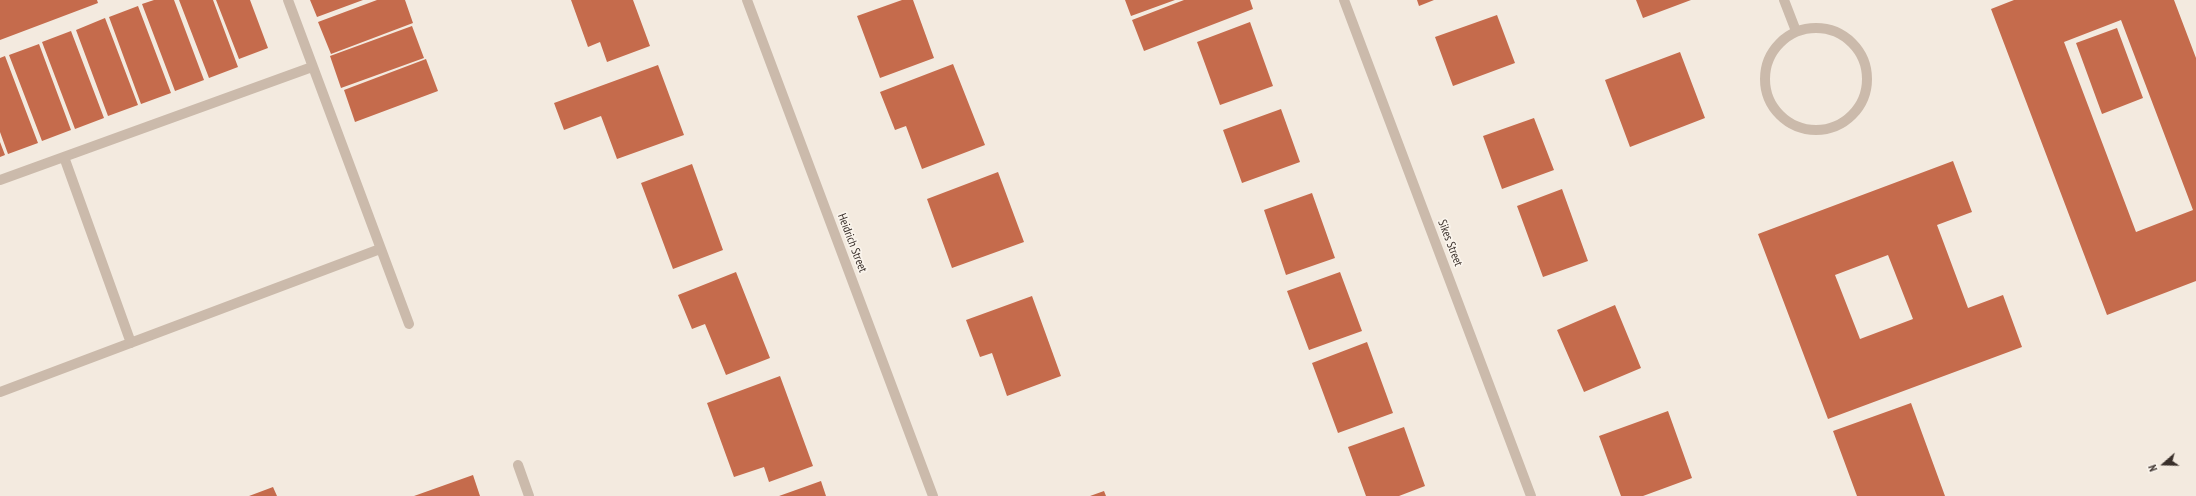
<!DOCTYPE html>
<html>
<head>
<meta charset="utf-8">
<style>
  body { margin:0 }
  #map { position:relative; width:2196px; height:496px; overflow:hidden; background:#f3eadf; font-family:"PT Sans Narrow",sans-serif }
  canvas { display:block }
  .north { position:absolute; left:2144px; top:444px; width:40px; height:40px; -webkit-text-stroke:3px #faf4ec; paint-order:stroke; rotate:250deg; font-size:11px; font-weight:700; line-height:16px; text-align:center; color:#392f2a }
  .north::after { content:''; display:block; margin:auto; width:14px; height:18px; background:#392f2a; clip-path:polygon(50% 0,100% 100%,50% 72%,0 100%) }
</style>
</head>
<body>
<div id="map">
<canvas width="2196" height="496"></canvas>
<div class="north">N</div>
</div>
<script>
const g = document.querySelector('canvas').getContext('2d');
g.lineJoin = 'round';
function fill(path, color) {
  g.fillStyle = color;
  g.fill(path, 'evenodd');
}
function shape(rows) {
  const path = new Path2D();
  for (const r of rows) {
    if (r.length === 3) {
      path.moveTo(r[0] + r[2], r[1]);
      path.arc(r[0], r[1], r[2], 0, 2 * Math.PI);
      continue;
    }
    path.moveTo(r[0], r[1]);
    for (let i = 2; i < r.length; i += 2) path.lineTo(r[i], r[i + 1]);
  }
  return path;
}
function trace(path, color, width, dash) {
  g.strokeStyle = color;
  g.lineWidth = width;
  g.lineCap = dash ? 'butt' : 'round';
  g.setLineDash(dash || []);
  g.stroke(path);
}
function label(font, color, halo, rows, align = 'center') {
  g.font = font + ' "PT Sans Narrow",sans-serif';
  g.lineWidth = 3.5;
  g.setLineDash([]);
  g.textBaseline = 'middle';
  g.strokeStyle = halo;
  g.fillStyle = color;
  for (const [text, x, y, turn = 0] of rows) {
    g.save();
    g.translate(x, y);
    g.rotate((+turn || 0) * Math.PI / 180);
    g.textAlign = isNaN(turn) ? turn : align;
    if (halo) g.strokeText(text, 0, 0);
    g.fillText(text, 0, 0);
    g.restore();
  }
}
fill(shape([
  [0,0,97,0,98,3,0,40],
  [154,0,174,0,204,80,175,91,142,4],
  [179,0,213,0,238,67,209,78],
  [216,0,250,0,268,48,239,59],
  [310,0,363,0,317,17],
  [377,0,405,0,413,23,331,54,318,22],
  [571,0,633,0,650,46,607,62,600,42,588,47],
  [902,0,913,0,934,58,880,78,857,16],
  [1125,0,1175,0,1131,16],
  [1184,0,1250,0,1253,9,1144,51,1132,20],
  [1417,0,1434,0,1419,6],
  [1636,0,1691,0,1643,18],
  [2014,0,2174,0,2196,58,2196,281,2107,315,1991,9],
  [2121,20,2193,210,2136,232,2064,42],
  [138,6,171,93,141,104,109,17],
  [1497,15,1515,63,1453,86,1435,37],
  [105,18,138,105,108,116,76,30],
  [1250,22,1273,86,1220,105,1197,42],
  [412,26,424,58,341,88,330,56],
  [2117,28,2143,98,2102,114,2076,43],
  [71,31,104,118,75,129,42,42],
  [39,44,71,130,42,141,9,55],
  [1680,52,1705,118,1630,147,1605,80],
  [5,56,38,143,8,154,0,132,0,58],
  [426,59,438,91,355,122,344,90],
  [953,64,985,145,922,169,906,126,895,130,880,92],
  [658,65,684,135,617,159,601,116,564,130,554,103],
  [1281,109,1300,162,1242,183,1223,130],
  [1534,118,1554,170,1502,189,1483,136],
  [0,142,5,155,0,157],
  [1953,161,1972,212,1937,225,1968,308,2003,295,2022,347,1828,419,1758,234],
  [1888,255,1913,319,1860,339,1835,275],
  [692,164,723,250,673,269,641,183],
  [998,172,1024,242,952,268,927,199],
  [1562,189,1588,261,1543,277,1517,206],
  [1312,193,1335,258,1286,275,1264,210],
  [736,272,770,358,726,375,705,324,692,329,678,295],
  [1340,272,1362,331,1309,350,1287,291],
  [1032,296,1061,376,1007,396,992,353,980,357,966,320],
  [1615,305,1641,368,1584,392,1557,330],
  [1367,342,1393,413,1338,433,1312,363],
  [780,376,813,466,769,482,764,467,734,477,707,403],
  [1911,403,1945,496,1857,496,1833,431],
  [1668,411,1692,478,1643,496,1621,496,1599,436],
  [1404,427,1425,486,1399,496,1366,496,1348,447],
  [473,475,480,496,414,496],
  [821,481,826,496,779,496],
  [273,487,277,496,249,496],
  [1104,491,1106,496,1090,496]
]), '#c56b4c');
trace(shape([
  [288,0,409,324],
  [64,157,131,343],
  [0,180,312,67],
  [0,392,380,249],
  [518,465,529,496]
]), '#cbbaab', 10);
trace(shape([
  [747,0,933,496],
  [1344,0,1531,496],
  [1784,0,1796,31],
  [1816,79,51]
]), '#cbbaab', 10);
label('12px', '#392f2a', '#faf4ec', [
  ["Heidrich Street",852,243,69],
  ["Sikes Street",1450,243,69]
]);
</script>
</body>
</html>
